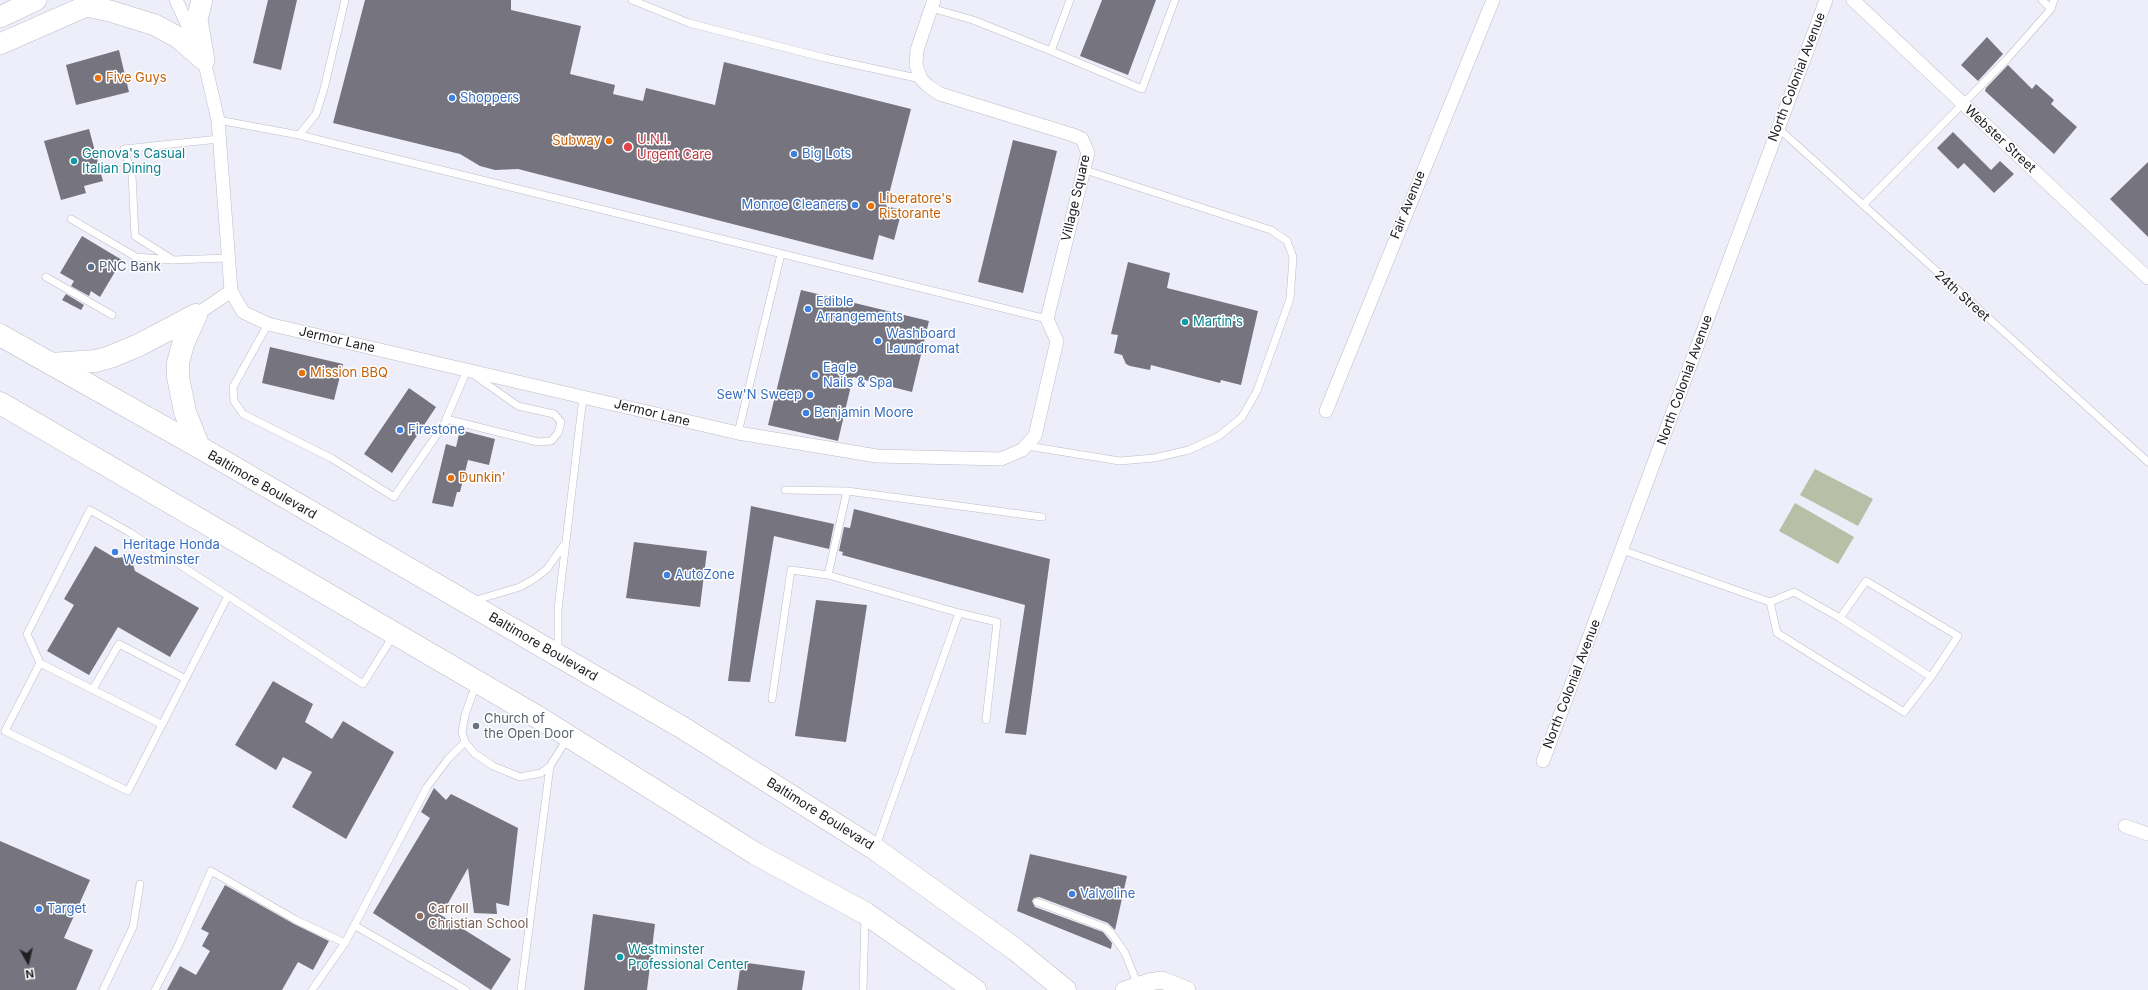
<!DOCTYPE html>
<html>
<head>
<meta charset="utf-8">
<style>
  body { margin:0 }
  #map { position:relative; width:2148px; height:990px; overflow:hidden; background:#eeeefa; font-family:Inter,sans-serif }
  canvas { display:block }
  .north { position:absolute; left:8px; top:942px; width:40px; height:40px; -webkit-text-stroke:3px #fff; paint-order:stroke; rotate:172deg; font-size:11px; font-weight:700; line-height:16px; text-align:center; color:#202024 }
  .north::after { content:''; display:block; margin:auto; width:14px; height:18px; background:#202024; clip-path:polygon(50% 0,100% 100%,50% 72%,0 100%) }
</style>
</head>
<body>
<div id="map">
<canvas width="2148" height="990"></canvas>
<div class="north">N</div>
</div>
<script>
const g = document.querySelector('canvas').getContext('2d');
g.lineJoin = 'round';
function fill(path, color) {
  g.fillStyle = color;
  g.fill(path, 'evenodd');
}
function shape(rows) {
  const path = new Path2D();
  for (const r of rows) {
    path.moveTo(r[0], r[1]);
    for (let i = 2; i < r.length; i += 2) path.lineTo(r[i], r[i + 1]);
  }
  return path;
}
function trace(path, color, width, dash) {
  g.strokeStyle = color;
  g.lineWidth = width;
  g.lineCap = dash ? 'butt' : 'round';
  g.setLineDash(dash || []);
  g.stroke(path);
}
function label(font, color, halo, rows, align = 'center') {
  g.font = font + ' Inter,sans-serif';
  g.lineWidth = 3;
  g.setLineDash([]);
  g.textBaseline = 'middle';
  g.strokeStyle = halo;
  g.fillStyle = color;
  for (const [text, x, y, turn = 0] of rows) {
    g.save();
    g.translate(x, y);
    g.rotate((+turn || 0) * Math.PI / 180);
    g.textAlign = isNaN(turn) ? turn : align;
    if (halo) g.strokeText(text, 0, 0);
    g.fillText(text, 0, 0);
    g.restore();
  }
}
fill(shape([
  [1815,469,1873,499,1858,526,1800,495],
  [1795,503,1854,537,1838,564,1779,531]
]), '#b8bfa6');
fill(shape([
  [268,0,297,0,281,70,253,63],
  [365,0,511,0,511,10,581,26,570,74,615,85,613,94,643,101,646,88,715,105,724,62,911,109,886,206,902,210,894,240,879,235,873,260,518,169,495,170,480,166,460,154,333,123],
  [1102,0,1156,0,1128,75,1080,56],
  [1987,37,2003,54,1978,81,1961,65],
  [119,50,129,92,76,105,66,65],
  [2008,65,2032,89,2036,84,2054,100,2051,104,2077,127,2054,154,1985,91,1986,88],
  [89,129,103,181,84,186,86,193,61,200,44,141],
  [1953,132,1991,170,2000,161,2014,174,1994,193,1964,163,1958,169,1937,148],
  [1013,140,1057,151,1023,293,978,282],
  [2148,162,2148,237,2110,199],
  [82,236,122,260,100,297,91,291,89,296,71,286,74,281,60,273],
  [1128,262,1170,273,1167,288,1258,311,1241,385,1221,380,1220,383,1151,365,1150,370,1130,366,1126,364,1122,355,1114,353,1118,335,1111,334],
  [801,290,929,321,912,392,853,377,838,441,768,425],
  [66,294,84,305,81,310,62,300],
  [270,347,343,364,334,400,262,383],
  [409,388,436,407,392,473,364,454],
  [460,430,495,439,489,465,468,460,460,492,457,492,453,507,432,503,446,444,456,447],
  [751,506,834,524,829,549,774,536,750,682,728,681],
  [854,509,1050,559,1026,735,1005,733,1025,605,842,555,843,552,839,551,844,527,850,528],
  [634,542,707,551,700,607,626,598],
  [95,546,115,558,126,557,132,561,135,571,199,608,170,657,118,627,89,675,47,651,74,605,64,599],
  [816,600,867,605,846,742,795,736],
  [273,681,313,704,305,722,332,739,343,721,394,752,346,839,292,807,312,772,283,757,276,770,235,745],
  [434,788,446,800,451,794,518,828,509,906,496,903,497,914,474,913,468,868,443,912,436,912,511,959,491,990,373,913,430,818,421,812],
  [0,841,90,880,64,938,93,950,76,990,0,990],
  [1030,854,1127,876,1115,930,1108,923,1039,897,1034,898,1032,901,1035,907,1103,932,1112,943,1111,949,1017,911],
  [225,885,294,924,329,941,313,970,298,962,282,990,167,990,180,966,196,975,210,951,202,946,209,933,201,929],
  [593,914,655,924,647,990,584,990],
  [741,962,805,971,802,990,737,990]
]), '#76747e');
const service = shape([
  [632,0,689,23,825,58,921,79],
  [2042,0,2051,9],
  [931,8,973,20,1051,51,1142,89,1175,0],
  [1051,51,1070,0],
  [218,120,299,135,1047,319],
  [1778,128,2148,462],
  [299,135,316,114,324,89,345,0],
  [1863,205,2008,58,2051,9,2054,0],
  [71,219,136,257,173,260,227,258],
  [173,260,135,236,132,175,124,149,219,139],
  [46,277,112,315],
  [268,324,233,387,234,401,243,414,331,458,394,497,445,423,446,419,467,370,518,406,554,414,561,422,558,433,551,441,538,442,446,419],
  [738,433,781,254],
  [1027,446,1120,461,1154,458,1189,450,1219,436,1242,417,1257,391,1290,299,1293,257,1287,241,1271,230,1085,170],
  [785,490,847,491],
  [1622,550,1770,602,1794,592,1840,618,1866,581,1958,636,1931,677,1904,712,1777,633,1770,602],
  [828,575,847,491,1042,517],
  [228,596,128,791,5,731,40,663,27,634,90,510,129,532,228,596,363,684,393,636],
  [473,601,520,587,534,579,547,569,563,546],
  [959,613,997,622,986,720],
  [1840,618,1931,677],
  [558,652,558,609,583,397],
  [40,663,161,724],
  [476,684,465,715,462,732,465,742,474,753,493,766,520,777,541,773,550,766],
  [93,689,119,644,184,678],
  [772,699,791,570,828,575,959,613,876,846],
  [1037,902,1106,928,1112,934,1125,953,1138,985],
  [354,925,466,990],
  [103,990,133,927,140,884],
  [155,990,179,944,211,871,296,920,345,943],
  [312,990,345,943,427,787,448,759,465,742],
  [521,990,550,766,567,739],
  [863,990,865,917]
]);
const minor = shape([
  [176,0,204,60,218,120,231,291,243,312,268,324,738,433,877,456,1001,459,1022,450,1035,436,1057,341,1047,319,1088,153,1082,139,1073,135,940,94,928,86,921,79,916,65,917,50,934,0],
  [1853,0,2148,278],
  [196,315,231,291],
  [1326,411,1493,0],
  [1543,761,1826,0],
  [2125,826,2148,834]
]);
const tertiary = shape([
  [1124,990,1149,982,1162,980,1187,990]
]);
const primary = shape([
  [202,0,197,20,204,60],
  [86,6,110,11,155,25,179,38,204,60],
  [0,17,36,0],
  [0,44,98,1]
]);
const trunk = shape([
  [196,315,183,344,178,363,178,377,185,412,199,447],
  [0,335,199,447,683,728,875,849,1016,950,1065,990],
  [51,364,96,361,110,357,139,345,196,315],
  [0,403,541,719,756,854,865,913,975,990]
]);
trace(service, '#bcbcc7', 8);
trace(minor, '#bcbcc7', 14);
trace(tertiary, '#bcbcc7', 18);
trace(primary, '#bcbcc7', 22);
trace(trunk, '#bcbcc7', 23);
trace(service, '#fff', 7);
trace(minor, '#fff', 13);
trace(tertiary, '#fff', 17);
trace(primary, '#fff', 21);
trace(trunk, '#fff', 22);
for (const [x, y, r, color] of [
  [98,78,4,"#e8710a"],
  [452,98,4,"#3f7fe0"],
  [609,141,4,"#e8710a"],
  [628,147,5,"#e0444e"],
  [794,154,4,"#3f7fe0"],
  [74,161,4,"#0f9aa8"],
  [855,205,4,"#3f7fe0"],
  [871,206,4,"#e8710a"],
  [91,267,4,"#5c6f8a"],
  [808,309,4,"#3f7fe0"],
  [1185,322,4,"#0f9aa8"],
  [878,341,4,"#3f7fe0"],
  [302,373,4,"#e8710a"],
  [815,375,4,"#3f7fe0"],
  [810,395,4,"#3f7fe0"],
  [806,413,4,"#3f7fe0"],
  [400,430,4,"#3f7fe0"],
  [451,478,4,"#e8710a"],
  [115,552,4,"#3f7fe0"],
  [667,575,4,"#3f7fe0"],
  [476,726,4,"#6b7280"],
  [1072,894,4,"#3f7fe0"],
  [39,909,4,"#3f7fe0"],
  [420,916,4,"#8d6e63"],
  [620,957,4,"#0f9aa8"]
]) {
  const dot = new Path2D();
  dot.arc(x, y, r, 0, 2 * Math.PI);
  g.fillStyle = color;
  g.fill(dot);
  trace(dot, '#fff', 1.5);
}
label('13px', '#202024', '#fff', [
  ["North Colonial Avenue",1797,77,-69],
  ["Webster Street",2000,139,43],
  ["Village Square",1076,198,-77],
  ["Fair Avenue",1408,205,-68],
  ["24th Street",1962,296,42],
  ["Jermor Lane",337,340,13],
  ["North Colonial Avenue",1685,380,-70],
  ["Jermor Lane",652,413,14],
  ["Baltimore Boulevard",262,485,30],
  ["Baltimore Boulevard",543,647,30],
  ["North Colonial Avenue",1572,684,-69],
  ["Baltimore Boulevard",820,814,32]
]);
label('13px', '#c56008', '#fff', [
  ["Five Guys",106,78],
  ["Subway",601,141,"right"],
  ["Liberatore's",879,199],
  ["Ristorante",879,214],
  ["Mission BBQ",310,373],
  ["Dunkin'",459,478]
], 'left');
label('13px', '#366cbe', '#fff', [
  ["Shoppers",460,98],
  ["Big Lots",802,154],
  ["Monroe Cleaners",847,205,"right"],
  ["Edible",816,302],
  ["Arrangements",816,317],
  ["Washboard",886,334],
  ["Laundromat",886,349],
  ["Eagle",823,368],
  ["Nails & Spa",823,383],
  ["Sew'N Sweep",802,395,"right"],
  ["Benjamin Moore",814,413],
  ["Firestone",408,430],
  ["Heritage Honda",123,545],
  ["Westminster",123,560],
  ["AutoZone",675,575],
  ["Valvoline",1080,894],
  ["Target",47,909]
], 'left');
label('13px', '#be3a42', '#fff', [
  ["U.N.I.",637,140],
  ["Urgent Care",637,155]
], 'left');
label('13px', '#0d838f', '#fff', [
  ["Genova's Casual",82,154],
  ["Italian Dining",82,169],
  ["Martin's",1193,322],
  ["Westminster",628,950],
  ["Professional Center",628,965]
], 'left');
label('13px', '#4e5e75', '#fff', [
  ["PNC Bank",99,267]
], 'left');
label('13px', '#5b616d', '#fff', [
  ["Church of",484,719],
  ["the Open Door",484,734]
], 'left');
label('13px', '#785e54', '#fff', [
  ["Carroll",428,909],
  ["Christian School",428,924]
], 'left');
</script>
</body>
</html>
